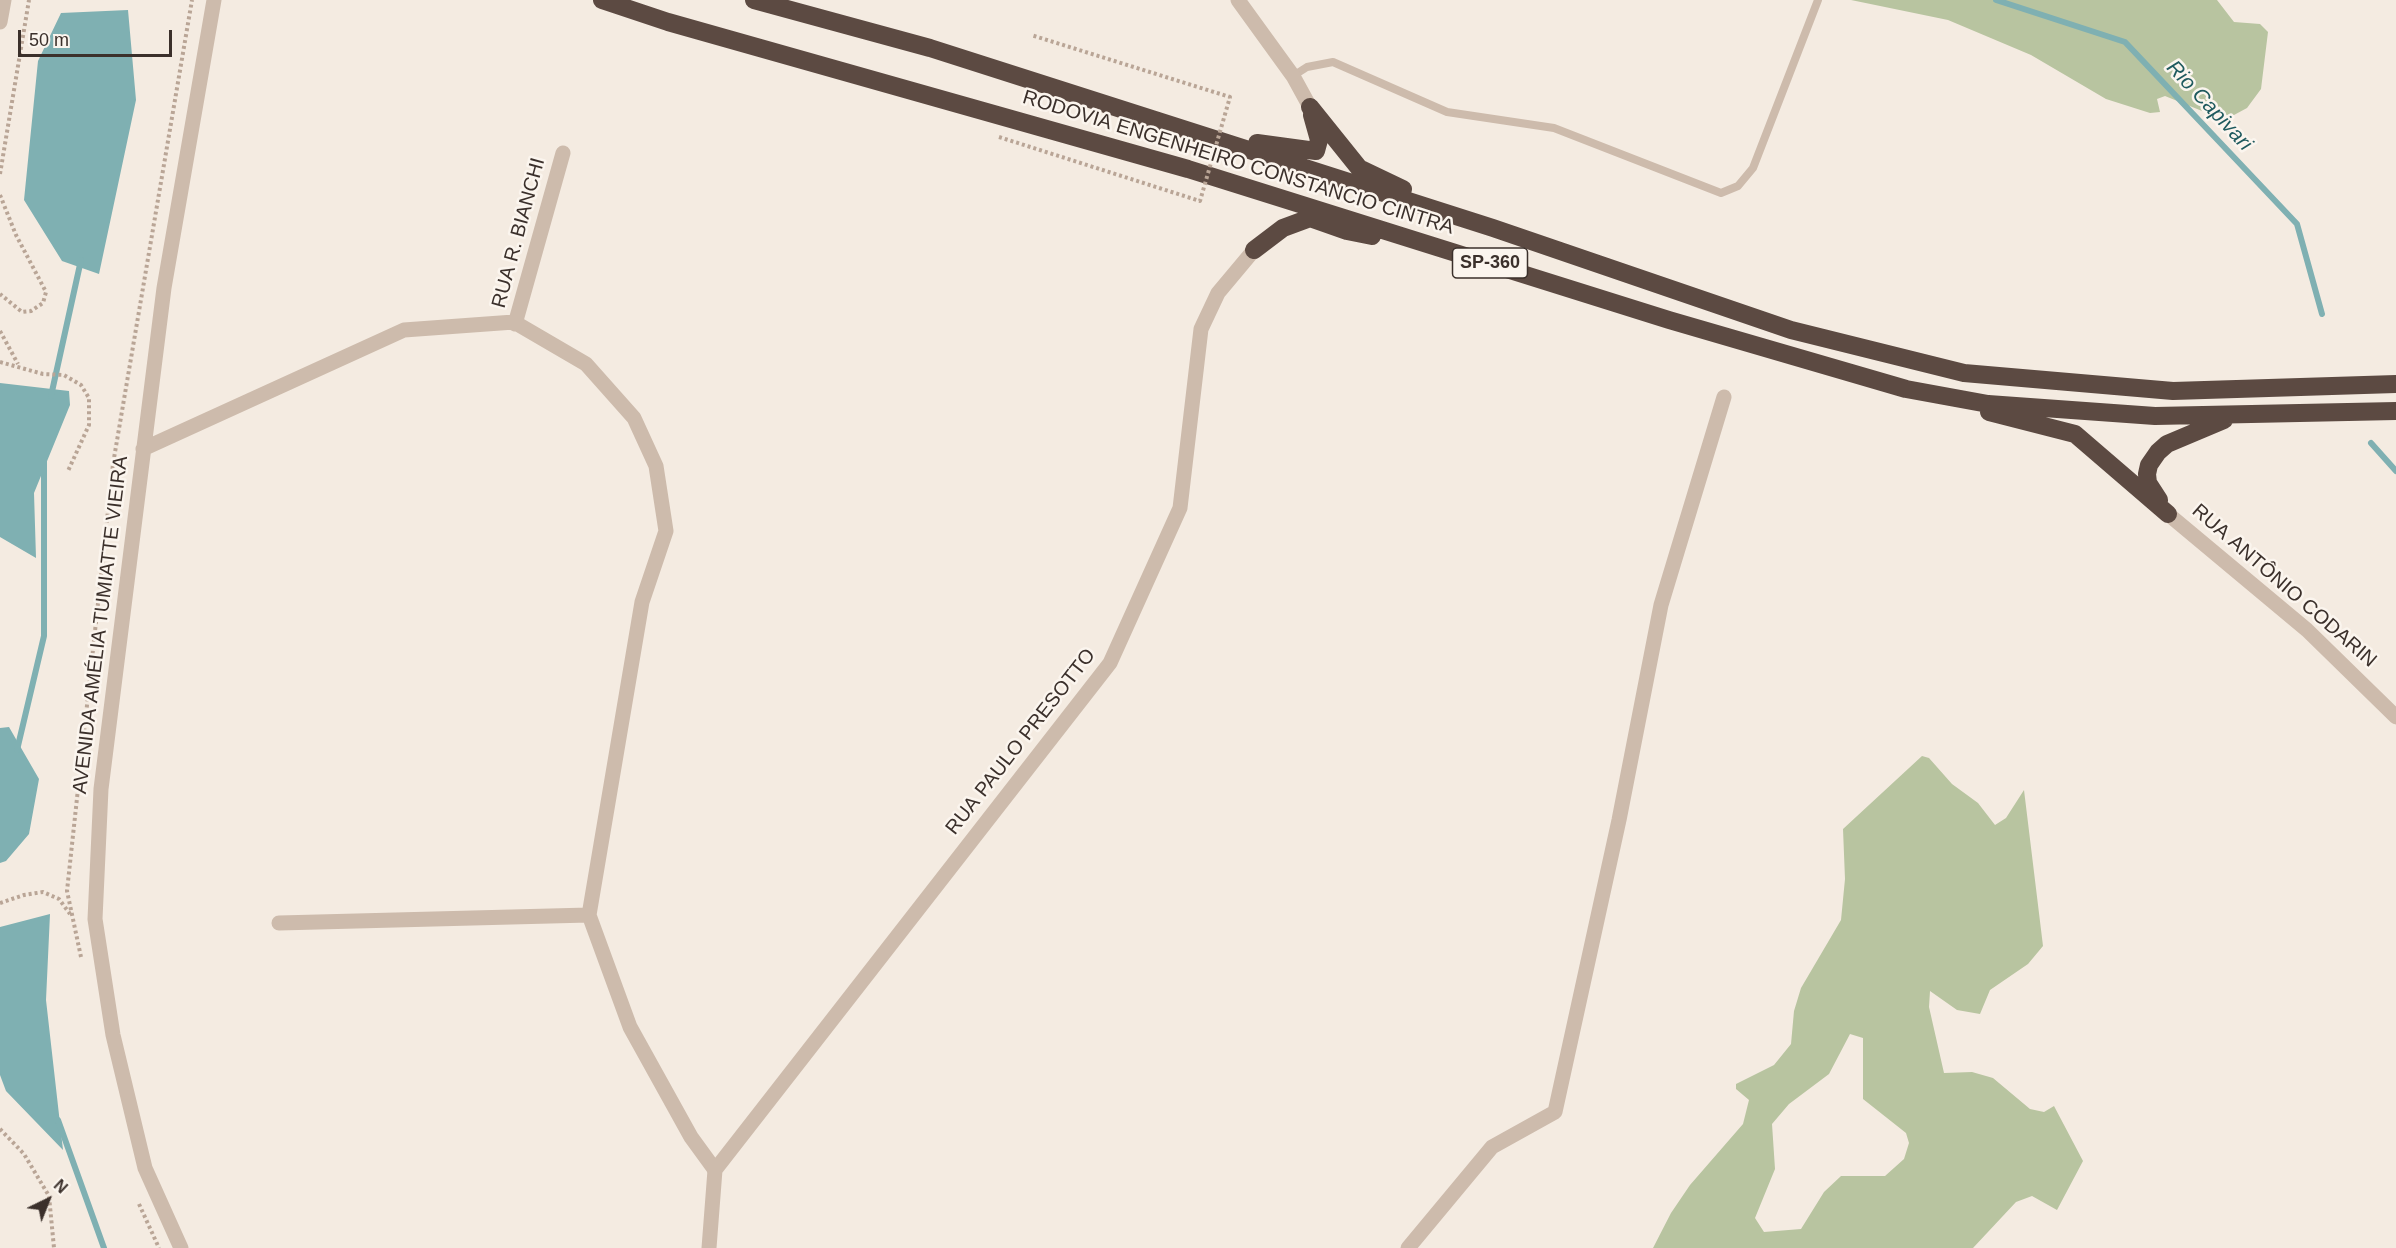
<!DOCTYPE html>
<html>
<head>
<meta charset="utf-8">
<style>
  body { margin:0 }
  #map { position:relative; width:2396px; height:1248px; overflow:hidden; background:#f4ebe1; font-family:Helvetica,sans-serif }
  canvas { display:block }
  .north { position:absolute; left:18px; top:1170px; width:60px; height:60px; -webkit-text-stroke:4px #fbf5ee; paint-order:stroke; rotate:43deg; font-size:16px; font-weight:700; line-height:24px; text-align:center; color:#3b302b }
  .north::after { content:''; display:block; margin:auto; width:21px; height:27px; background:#3b302b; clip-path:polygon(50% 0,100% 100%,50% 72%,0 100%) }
  .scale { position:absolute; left:18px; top:30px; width:154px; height:27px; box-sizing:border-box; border:3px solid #3b302b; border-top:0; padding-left:8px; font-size:18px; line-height:21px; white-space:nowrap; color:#3b302b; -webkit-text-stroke:4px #fbf5ee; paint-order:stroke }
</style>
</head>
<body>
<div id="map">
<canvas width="2396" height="1248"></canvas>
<div class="north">N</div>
<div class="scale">50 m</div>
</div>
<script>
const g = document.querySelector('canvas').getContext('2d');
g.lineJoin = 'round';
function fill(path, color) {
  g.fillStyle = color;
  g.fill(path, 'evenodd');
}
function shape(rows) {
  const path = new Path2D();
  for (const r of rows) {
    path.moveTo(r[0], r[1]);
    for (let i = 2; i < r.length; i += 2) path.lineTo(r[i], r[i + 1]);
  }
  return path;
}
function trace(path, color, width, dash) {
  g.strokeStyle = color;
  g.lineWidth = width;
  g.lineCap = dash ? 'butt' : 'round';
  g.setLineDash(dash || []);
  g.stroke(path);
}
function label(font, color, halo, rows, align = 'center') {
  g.font = font + ' Helvetica,sans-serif';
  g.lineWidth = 5;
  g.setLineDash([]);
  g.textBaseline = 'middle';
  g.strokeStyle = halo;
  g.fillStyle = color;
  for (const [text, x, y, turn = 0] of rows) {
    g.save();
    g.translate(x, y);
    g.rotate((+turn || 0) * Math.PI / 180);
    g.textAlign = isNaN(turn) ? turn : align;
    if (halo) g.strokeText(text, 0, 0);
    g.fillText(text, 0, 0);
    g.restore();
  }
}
fill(shape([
  [1851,0,2217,0,2234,22,2260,24,2268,32,2261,89,2247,108,2234,115,2212,115,2165,96,2157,99,2160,112,2150,113,2106,99,2031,55,1948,20],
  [1922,756,1929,758,1952,784,1978,803,1995,825,2006,818,2024,790,2043,946,2028,964,1990,990,1980,1014,1957,1010,1930,991,1929,1007,1944,1073,1972,1072,1993,1078,2030,1109,2044,1112,2054,1106,2083,1161,2057,1210,2032,1196,2016,1202,1973,1248,1653,1248,1671,1213,1690,1185,1743,1124,1749,1100,1736,1089,1736,1084,1774,1065,1791,1044,1794,1011,1801,988,1841,920,1845,879,1843,829],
  [1850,1034,1863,1038,1863,1099,1906,1133,1909,1143,1904,1159,1885,1176,1841,1176,1824,1192,1801,1229,1764,1232,1755,1218,1775,1169,1772,1124,1789,1104,1829,1074]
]), '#b8c4a0');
fill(shape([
  [128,10,136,100,99,274,62,261,24,200,38,61,61,13],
  [0,383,69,391,70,405,34,493,36,558,0,537],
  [9,727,39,779,29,834,6,861,0,863,0,728],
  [50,914,46,1000,63,1150,6,1091,0,1075,0,927]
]), '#7fb0b2');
trace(shape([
  [1996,0,2125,42,2297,224,2322,314],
  [51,396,81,260],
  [2371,443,2396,471],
  [17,750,44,636,44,460],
  [58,1120,104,1248]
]), '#7fb0b2', 6);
trace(shape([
  [0,174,29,0],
  [0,195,16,235,46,292,43,303,31,311,22,312,0,294],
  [0,331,18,364],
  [0,362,43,374,64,375,81,385,89,398,89,425,68,471],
  [0,903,24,895,43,892,59,899,70,914],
  [81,957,67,891,113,464,192,0],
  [0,1129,24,1154,49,1196,54,1248],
  [139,1204,159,1248]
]), '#b9a596', 4, [3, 3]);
trace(shape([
  [1293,76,1307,67,1333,62,1447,112,1554,128,1721,193,1738,186,1753,168,1818,0]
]), '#cdbbac', 8);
trace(shape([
  [0,22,4,0],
  [515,324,563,153],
  [143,449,404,330,514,322,586,364,634,418,656,466,666,531,642,602,589,915,630,1027,691,1137,715,1170],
  [2168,514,2307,630,2396,717],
  [279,923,589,915],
  [181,1248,145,1168,113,1035,95,919,101,789,164,288,214,0],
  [1408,1248,1492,1147,1555,1112,1619,820,1661,605,1724,397]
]), '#cdbbac', 15);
trace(shape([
  [1238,0,1293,76,1310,107],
  [709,1248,715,1170,1110,663,1180,508,1201,329,1218,293,1254,250]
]), '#cdbbac', 15);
trace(shape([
  [602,0,668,22,1188,169,1669,320,1906,389,1988,404,2155,416,2396,411],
  [754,0,930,48,1493,228,1791,330,1964,373,2173,391,2396,384],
  [1310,107,1359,168,1403,189],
  [1257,143,1316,151,1319,140,1312,115],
  [1254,250,1283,228,1310,218,1347,231,1372,236],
  [1989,412,2075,434,2168,514],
  [2159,500,2148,483,2147,474,2149,465,2158,452,2167,444,2224,420]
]), '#5c4a42', 18);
trace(shape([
  [999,137,1200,201,1230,97,1031,35]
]), '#b9a596', 4, [3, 3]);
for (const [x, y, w] of [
  [1490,263,75]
]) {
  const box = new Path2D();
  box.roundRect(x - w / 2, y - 15, w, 30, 4.5);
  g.fillStyle = '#fbf5ee';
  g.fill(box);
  trace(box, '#3b302b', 1.5);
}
label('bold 18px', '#3b302b', null, [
  ["SP-360",1490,263]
]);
label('20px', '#3b302b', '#fbf5ee', [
  ["RODOVIA ENGENHEIRO CONSTANCIO CINTRA",1238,163,17],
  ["RUA R. BIANCHI",519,233,-75],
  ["RUA ANTÔNIO CODARIN",2284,586,41],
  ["AVENIDA AMÉLIA TUMIATTE VIEIRA",101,625,-83],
  ["RUA PAULO PRESOTTO",1021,742,-52]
]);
label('italic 21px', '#1f5a5e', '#fbf5ee', [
  ["Rio Capivari",2209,106,47]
]);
</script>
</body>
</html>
